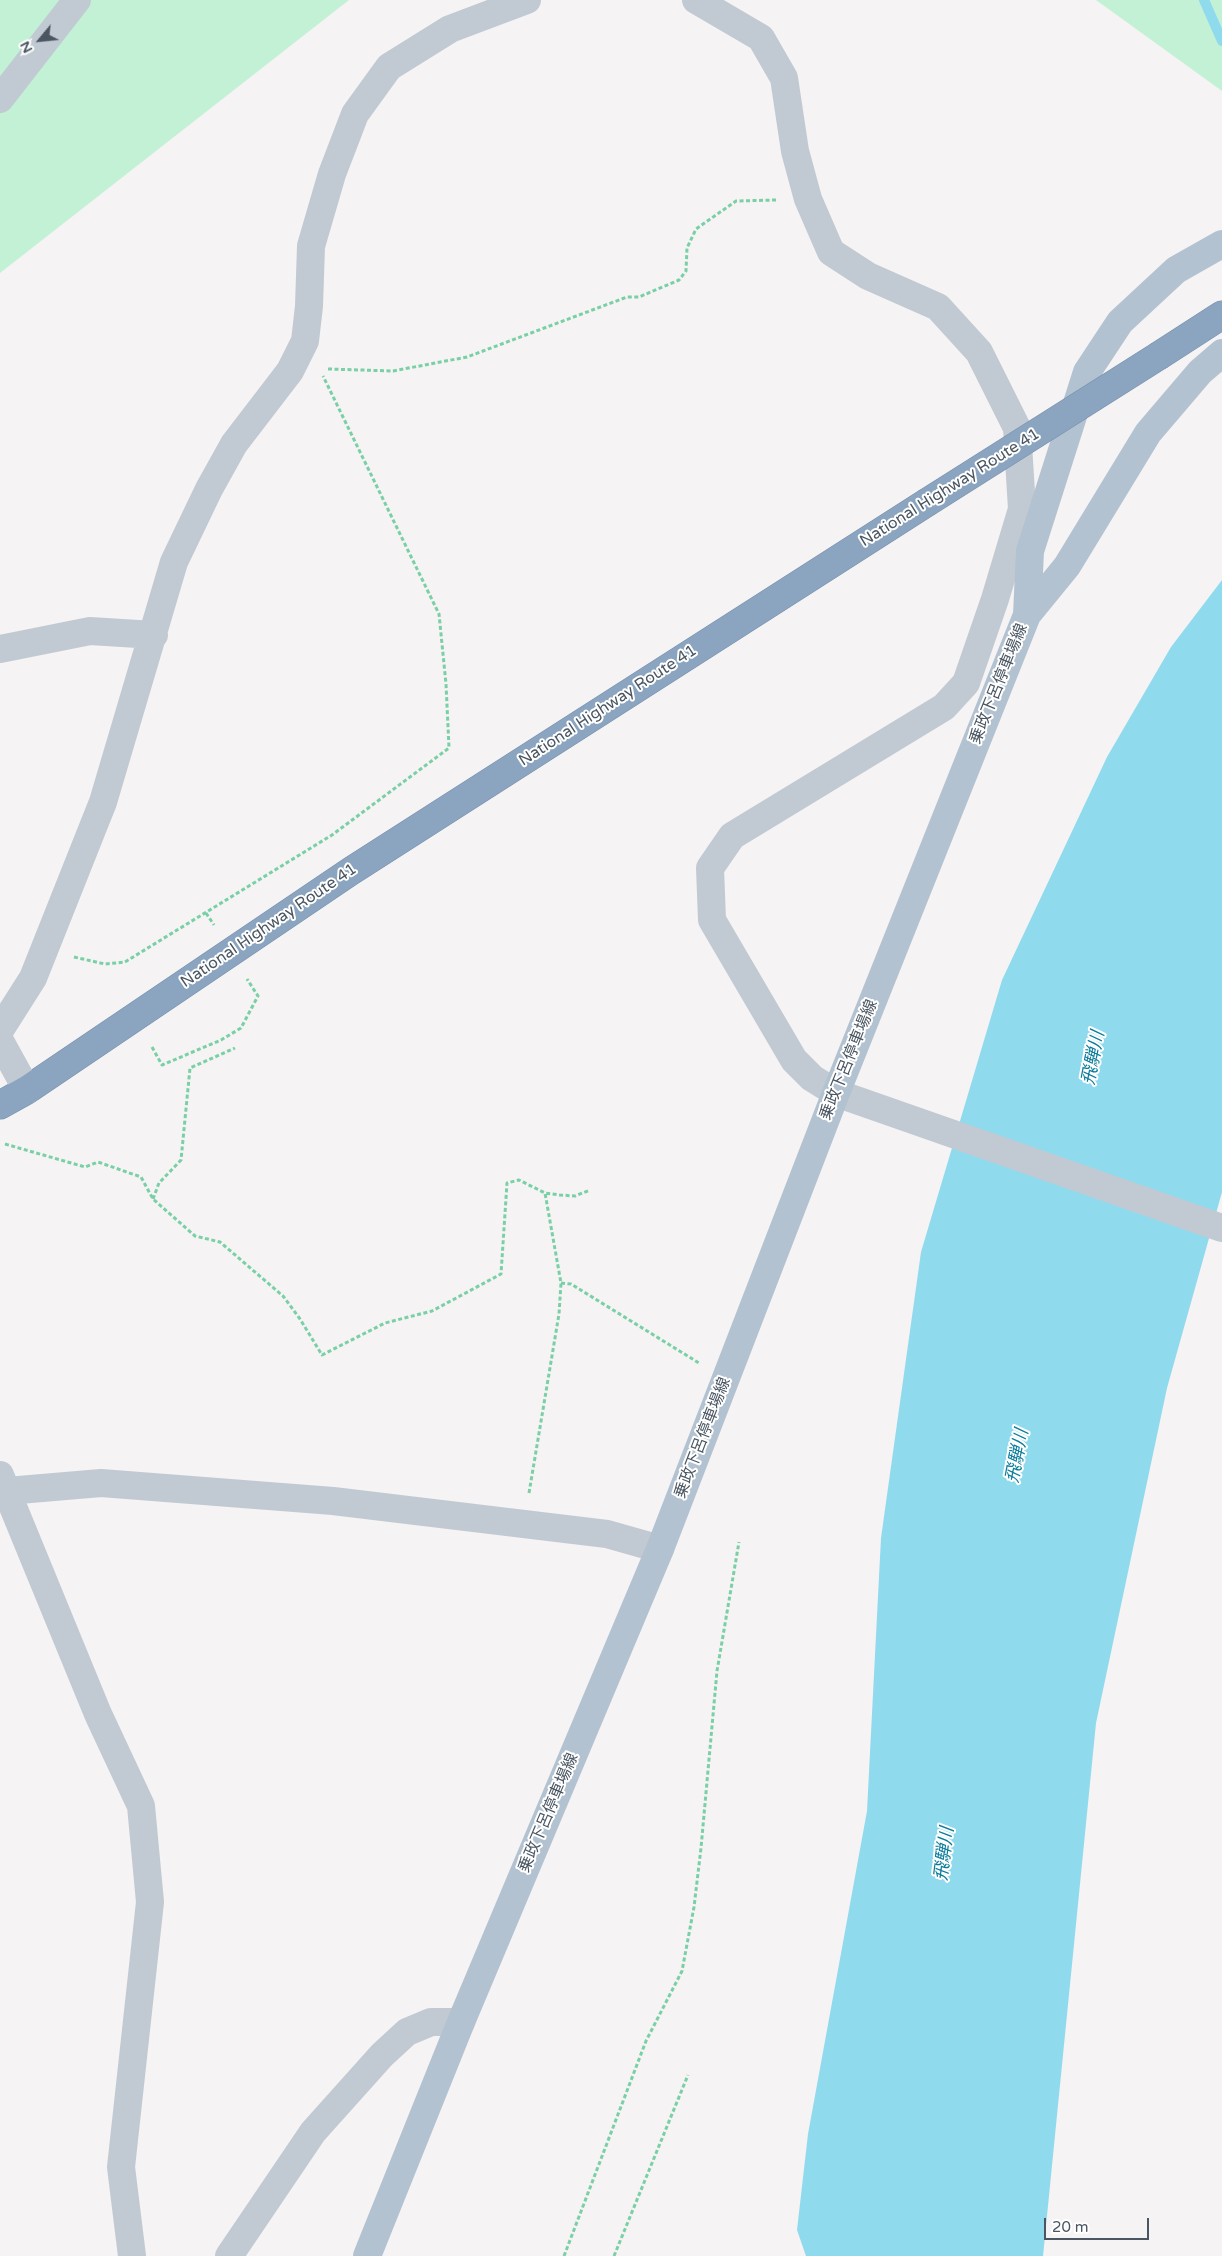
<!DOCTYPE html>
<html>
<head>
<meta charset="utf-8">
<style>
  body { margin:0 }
  #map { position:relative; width:1222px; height:2256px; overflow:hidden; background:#f5f3f3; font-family:"Varela Round",sans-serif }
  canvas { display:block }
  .north { position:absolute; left:15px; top:15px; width:50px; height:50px; -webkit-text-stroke:4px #fff; paint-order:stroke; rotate:242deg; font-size:14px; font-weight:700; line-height:20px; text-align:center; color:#4a5661 }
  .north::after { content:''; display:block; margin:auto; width:18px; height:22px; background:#4a5661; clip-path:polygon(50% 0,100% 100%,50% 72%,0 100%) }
  .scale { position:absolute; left:1044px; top:2218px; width:105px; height:22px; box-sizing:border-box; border:2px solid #4a5661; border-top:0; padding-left:6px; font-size:15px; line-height:18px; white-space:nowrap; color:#4a5661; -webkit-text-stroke:4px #fff; paint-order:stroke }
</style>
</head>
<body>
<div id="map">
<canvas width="1222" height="2256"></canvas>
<div class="north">N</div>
<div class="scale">20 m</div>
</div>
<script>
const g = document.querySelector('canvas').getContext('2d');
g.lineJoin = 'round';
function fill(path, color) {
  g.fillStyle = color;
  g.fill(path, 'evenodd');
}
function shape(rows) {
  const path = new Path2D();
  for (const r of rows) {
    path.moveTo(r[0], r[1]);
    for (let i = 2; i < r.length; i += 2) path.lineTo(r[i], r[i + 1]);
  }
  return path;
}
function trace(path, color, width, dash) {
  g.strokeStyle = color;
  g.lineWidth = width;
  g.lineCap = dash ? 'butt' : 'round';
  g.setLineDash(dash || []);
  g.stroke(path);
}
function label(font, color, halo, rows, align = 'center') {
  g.font = font + ' "Varela Round","Noto Sans JP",sans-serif';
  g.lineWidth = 4;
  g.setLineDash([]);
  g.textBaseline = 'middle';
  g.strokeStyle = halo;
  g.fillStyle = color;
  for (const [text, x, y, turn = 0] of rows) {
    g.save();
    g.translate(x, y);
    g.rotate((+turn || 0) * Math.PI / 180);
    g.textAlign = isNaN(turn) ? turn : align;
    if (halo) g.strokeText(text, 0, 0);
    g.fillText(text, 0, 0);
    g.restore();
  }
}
fill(shape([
  [0,0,349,0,0,273],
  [1096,0,1222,0,1222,91]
]), '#c3f1d5');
fill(shape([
  [1222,580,1222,1192,1167,1388,1096,1723,1043,2256,806,2256,797,2230,808,2134,867,1811,881,1538,921,1252,1002,980,1107,757,1171,647]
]), '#90daee');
trace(shape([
  [1204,0,1222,41]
]), '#90daee', 10);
const highway = shape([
  [1160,355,1222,315],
  [0,1105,27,1090,351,871,926,503]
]);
trace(highway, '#7690ad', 29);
trace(shape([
  [328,369,393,371,467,357,627,297,639,297,679,280,686,271,687,248,696,229,736,201,777,200],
  [206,913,214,925],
  [74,957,105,964,125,962,332,835,449,748,446,684,439,614,323,376],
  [152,1047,162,1065,221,1040,241,1028,258,996,247,979],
  [5,1144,85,1167,98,1162,141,1177,153,1199,195,1236,220,1242,283,1296,300,1319,322,1355,385,1323,432,1311,501,1274,507,1183,519,1180,545,1193,560,1195,575,1196,590,1190],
  [153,1199,159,1183,181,1160,190,1068,235,1048],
  [561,1283,571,1284,699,1363],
  [529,1493,559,1314,561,1283,545,1193],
  [564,2256,646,2041,682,1971,694,1907,701,1848,717,1671,739,1542],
  [614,2256,688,2075]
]), '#7ad0a6', 3, [4, 2.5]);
trace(shape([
  [696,0,761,38,784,78,795,151,808,199,831,252,868,276,938,307,979,352,1017,428,1022,509,995,599,966,683,944,707,732,836,710,868,712,920,794,1060,812,1078,836,1093,1222,1228],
  [0,99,77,0],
  [0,649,90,631,154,635],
  [0,1030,33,978,103,802,174,562,209,489,234,444,290,371,305,341,309,306,311,246,332,174,355,114,389,67,450,29,527,0],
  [0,1041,27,1090],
  [0,1475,98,1714,141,1806,150,1902,121,2167,132,2256],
  [0,1489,7,1491,101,1483,333,1501,607,1534,660,1549],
  [229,2256,313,2132,382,2055,407,2032,431,2022,461,2022]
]), '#c1cad2', 28);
trace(shape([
  [1027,615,1030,551,1087,372,1120,322,1176,270,1222,244],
  [367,2256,461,2022,660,1549,836,1093,1027,615,1067,566,1148,433,1200,372,1222,353]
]), '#b3c2d1', 28);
trace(highway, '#8ba5c1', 28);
const highwayBridge = shape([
  [926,503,1160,355]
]);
trace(highwayBridge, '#7690ad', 29, []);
trace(highwayBridge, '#8ba5c1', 28);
label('16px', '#4a5661', '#fff', [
  ["National Highway Route 41",950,488,-32],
  ["乗政下呂停車場線",999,684,-68],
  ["National Highway Route 41",608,706,-33],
  ["National Highway Route 41",269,926,-34],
  ["乗政下呂停車場線",849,1060,-68],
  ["乗政下呂停車場線",703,1438,-69],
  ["乗政下呂停車場線",549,1813,-67]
]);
label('italic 18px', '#0c7c9b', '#fff', [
  ["飛騨川",1094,1058,-79],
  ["飛騨川",1018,1456,-79],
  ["飛騨川",945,1854,-83]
]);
</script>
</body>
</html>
